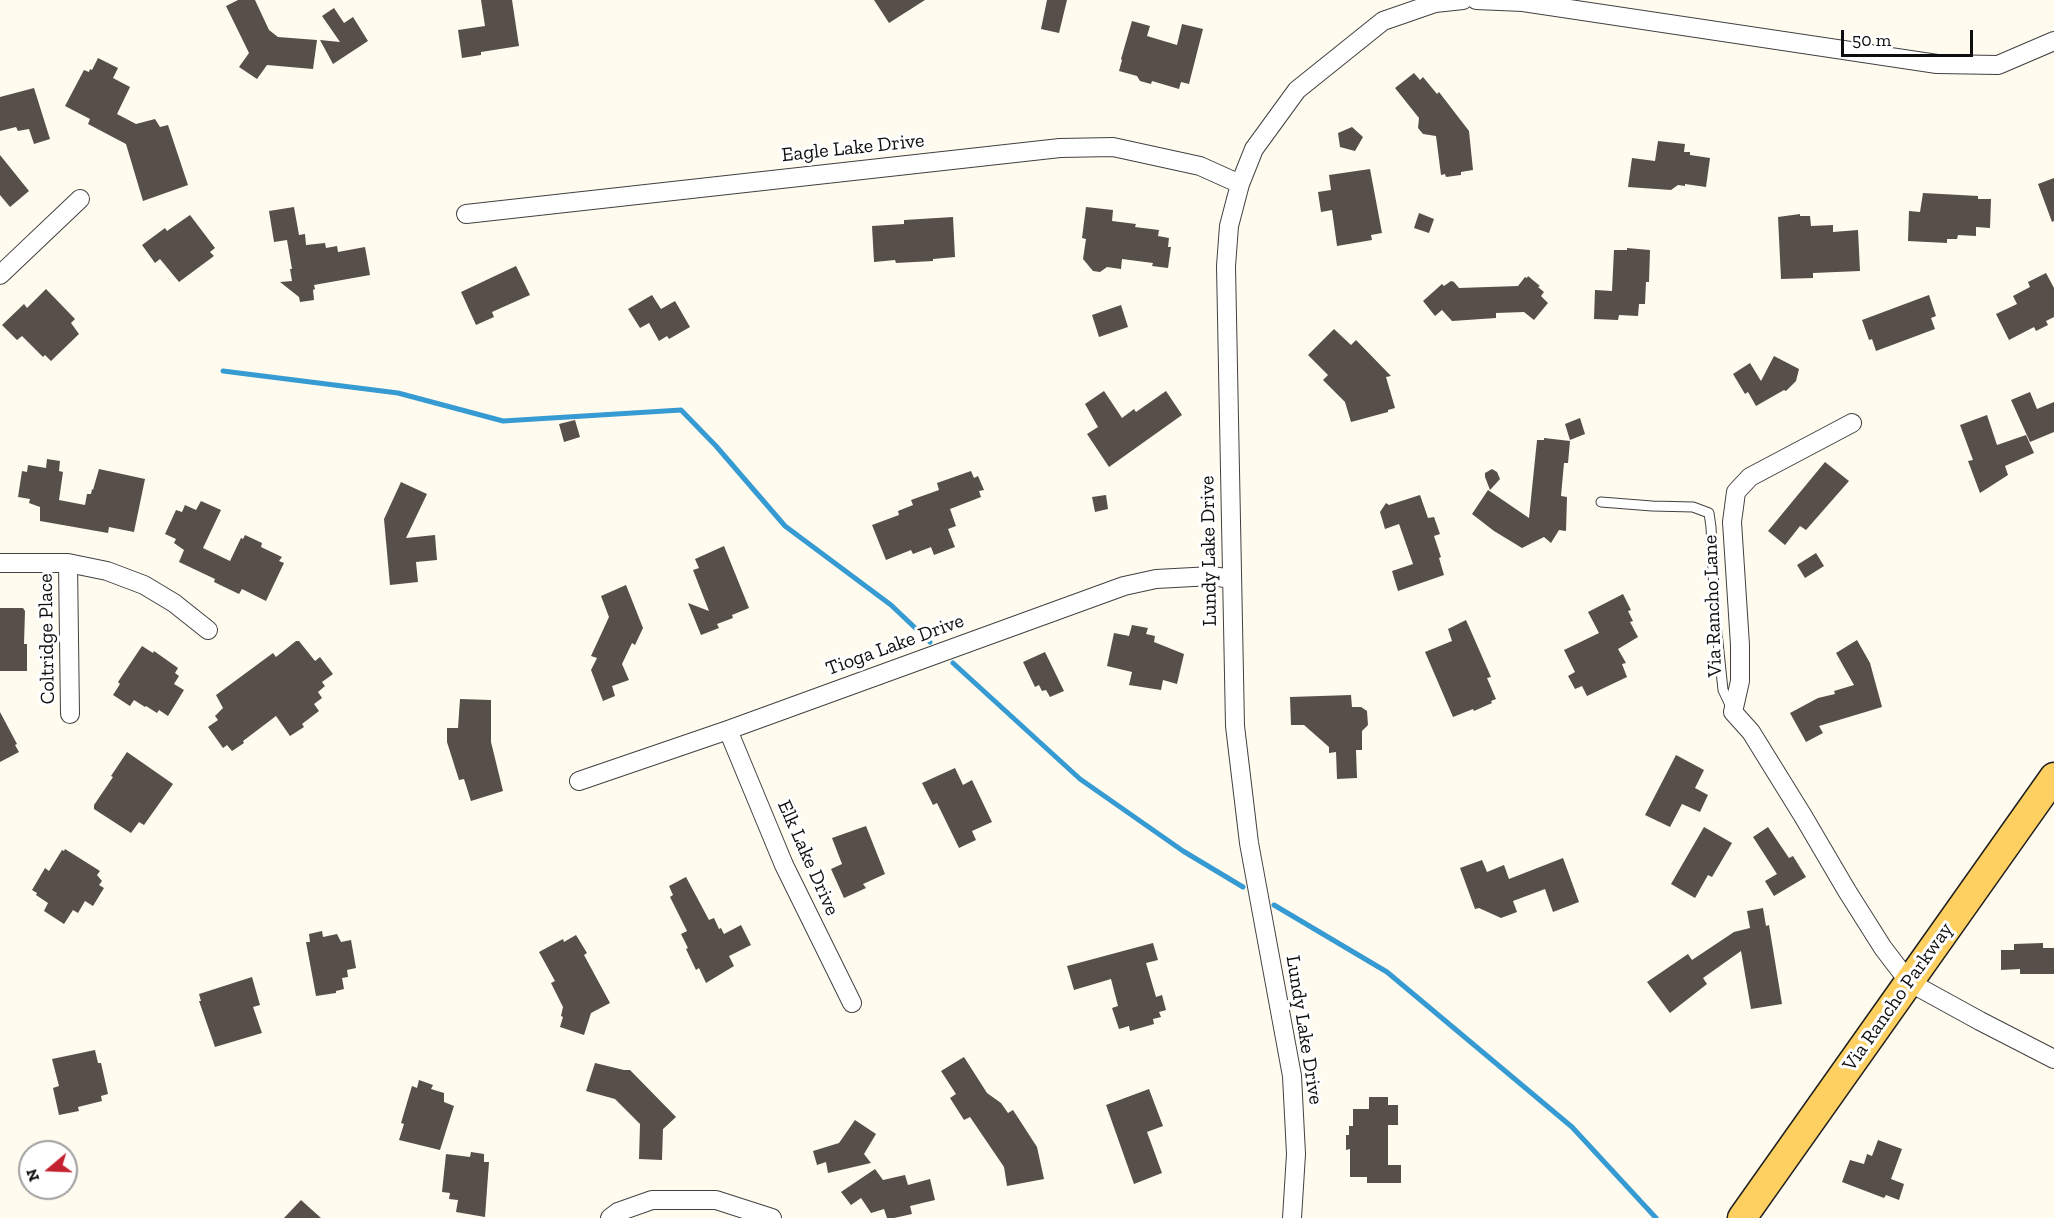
<!DOCTYPE html>
<html>
<head>
<meta charset="utf-8">
<style>
  body { margin:0 }
  #map { position:relative; width:2054px; height:1218px; overflow:hidden; background:#fffbef; font-family:"Zilla Slab",serif }
  canvas { display:block }
  .north { position:absolute; left:18px; top:1140px; width:60px; height:60px; box-sizing:border-box; background:#fff; border:2px solid #9f9f9f; border-radius:50%; rotate:251deg; font-size:16px; font-weight:700; line-height:24px; text-align:center; color:#0e0e0e }
  .north::after { content:''; display:block; margin:auto; width:21px; height:27px; background:#c42130; clip-path:polygon(50% 0,100% 100%,50% 72%,0 100%) }
  .scale { position:absolute; left:1841px; top:30px; width:132px; height:27px; box-sizing:border-box; border:3px solid #0e0e0e; border-top:0; padding-left:8px; font-size:18px; line-height:21px; white-space:nowrap; color:#0e0e0e; -webkit-text-stroke:4px #fff; paint-order:stroke }
</style>
</head>
<body>
<div id="map">
<canvas width="2054" height="1218"></canvas>
<div class="north">N</div>
<div class="scale">50 m</div>
</div>
<script>
const g = document.querySelector('canvas').getContext('2d');
g.lineJoin = 'round';
function shape(rows) {
  const path = new Path2D();
  for (const r of rows) {
    path.moveTo(r[0], r[1]);
    for (let i = 2; i < r.length; i += 2) path.lineTo(r[i], r[i + 1]);
  }
  return path;
}
function trace(path, color, width, dash) {
  g.strokeStyle = color;
  g.lineWidth = width;
  g.lineCap = dash ? 'butt' : 'round';
  g.setLineDash(dash || []);
  g.stroke(path);
}
function fill(path, color) {
  g.fillStyle = color;
  g.fill(path, 'evenodd');
}
function label(font, color, halo, rows, align = 'center') {
  g.font = font + ' "Zilla Slab",serif';
  g.lineWidth = 6;
  g.setLineDash([]);
  g.textBaseline = 'middle';
  g.strokeStyle = halo;
  g.fillStyle = color;
  for (const [text, x, y, turn = 0] of rows) {
    g.save();
    g.translate(x, y);
    g.rotate((+turn || 0) * Math.PI / 180);
    g.textAlign = isNaN(turn) ? turn : align;
    if (halo) g.strokeText(text, 0, 0);
    g.fillText(text, 0, 0);
    g.restore();
  }
}
trace(shape([
  [223,371,398,393,503,421,681,410,716,446,785,526,891,605,930,642],
  [953,663,1080,779,1183,851,1243,887],
  [1274,905,1387,972,1572,1127,1656,1218]
]), '#369bd2', 5);
fill(shape([
  [238,0,255,0,269,30,278,37,317,40,313,69,267,65,257,79,239,67,249,53,226,6],
  [481,0,512,0,519,46,481,52,481,55,462,58,458,30,485,26],
  [874,0,925,0,889,23],
  [1047,0,1067,0,1059,33,1041,29],
  [334,8,344,23,353,17,368,41,333,64,320,40,340,42,322,16],
  [1132,21,1150,26,1147,36,1177,45,1182,24,1203,29,1189,84,1181,82,1179,89,1152,81,1151,84,1140,81,1137,76,1119,71,1122,60,1121,59],
  [98,58,118,68,113,78,130,87,117,114,136,124,155,119,160,127,168,125,188,185,143,201,126,144,88,124,90,119,65,106,84,70,89,72,90,69,92,70],
  [1414,73,1420,80,1423,77,1437,94,1439,92,1469,131,1473,170,1461,172,1461,175,1446,177,1445,174,1441,175,1436,136,1423,134,1418,128,1419,118,1395,88],
  [34,88,50,139,34,144,29,129,18,131,16,127,0,131,0,97],
  [1352,127,1363,137,1355,151,1340,147,1338,133],
  [1658,141,1685,144,1684,152,1690,152,1690,155,1710,158,1706,187,1685,184,1685,186,1678,185,1671,190,1628,187,1632,158,1655,161],
  [0,155,29,191,10,207,0,195],
  [1370,169,1382,233,1371,235,1372,240,1337,246,1332,210,1321,212,1318,192,1331,190,1329,175],
  [2054,178,2054,221,2052,222,2038,184],
  [1923,193,1978,196,1978,199,1991,199,1990,228,1976,227,1976,236,1958,235,1957,239,1947,239,1947,243,1908,241,1909,211,1920,212],
  [294,207,299,235,305,234,306,245,325,243,326,248,337,246,338,252,365,247,370,275,314,285,315,289,313,290,314,300,300,302,299,297,280,282,292,281,290,269,292,269,287,240,274,242,269,211],
  [1086,207,1113,210,1112,221,1136,224,1135,227,1159,230,1158,236,1169,238,1168,247,1171,247,1168,268,1152,266,1153,263,1122,259,1121,269,1107,267,1100,272,1093,271,1083,259,1086,239,1082,238],
  [1419,213,1434,219,1429,233,1414,228],
  [1800,214,1800,216,1810,216,1811,226,1833,225,1833,232,1858,230,1860,271,1813,273,1813,278,1781,279,1778,217],
  [190,215,215,248,210,252,214,256,179,282,160,259,155,263,142,245,165,228,167,231],
  [953,217,955,257,933,259,933,261,896,263,895,260,874,262,872,226,904,224,904,220],
  [1627,248,1650,250,1649,282,1646,282,1645,304,1639,304,1638,316,1619,315,1618,320,1594,319,1595,290,1612,291,1614,250,1627,250],
  [516,266,530,295,492,312,494,317,476,325,461,292],
  [2046,273,2054,288,2054,317,2046,321,2048,325,2036,331,2034,327,2009,340,1996,314,2017,304,2013,296,2030,287,2028,282],
  [1528,276,1540,286,1538,287,1544,292,1541,296,1548,303,1534,320,1524,312,1496,313,1496,318,1452,321,1442,310,1435,316,1423,301,1442,284,1444,286,1451,281,1454,282,1459,288,1518,286,1525,277,1527,278],
  [46,289,75,319,71,323,79,334,51,361,45,355,43,357,22,336,17,340,2,325,24,304,27,308],
  [652,295,661,309,675,301,690,327,669,339,667,336,659,341,649,323,640,328,628,309],
  [1929,295,1936,316,1931,318,1935,329,1876,351,1872,339,1869,340,1862,320],
  [1121,305,1128,327,1099,337,1092,315],
  [1334,329,1351,345,1356,340,1391,376,1386,377,1395,408,1388,410,1388,412,1351,422,1345,402,1323,380,1328,375,1308,355],
  [1774,356,1799,369,1796,381,1786,391,1784,390,1756,406,1748,392,1745,394,1733,374,1750,363,1761,381],
  [1104,391,1122,418,1134,409,1136,412,1166,391,1182,415,1109,467,1087,434,1098,427,1085,404],
  [2030,392,2037,409,2054,402,2054,432,2030,442,2011,400],
  [1987,415,1997,445,2026,435,2034,453,2005,466,2008,475,1980,493,1968,461,1973,460,1960,425],
  [1580,418,1585,434,1570,440,1565,424],
  [575,420,580,437,564,442,559,424],
  [1544,438,1570,441,1568,463,1564,463,1561,496,1567,497,1566,531,1559,530,1551,543,1544,537,1522,548,1494,531,1472,514,1488,490,1529,518,1537,440,1544,440],
  [47,459,60,461,59,471,63,472,59,500,85,505,87,494,91,494,92,489,93,490,99,469,145,479,134,532,109,527,108,533,40,521,40,507,29,503,30,499,18,497,22,471,27,472,28,465,46,468],
  [1825,462,1849,481,1806,530,1800,526,1785,545,1768,531],
  [1492,469,1497,472,1500,479,1490,490,1485,477,1485,473],
  [971,471,974,478,978,476,984,490,979,491,981,497,950,509,956,526,948,529,955,547,934,555,931,547,913,554,911,550,886,560,872,525,899,515,898,511,913,505,911,500,939,490,937,483],
  [401,482,427,494,406,538,435,535,437,560,416,562,418,582,390,585,384,519],
  [1106,495,1108,509,1095,512,1092,497],
  [1420,495,1428,518,1434,517,1440,534,1434,536,1441,557,1439,558,1444,575,1398,591,1392,571,1413,564,1399,524,1385,529,1380,512,1386,503,1389,505],
  [201,501,221,510,203,548,230,561,241,538,243,539,245,535,262,543,261,547,282,557,279,561,284,563,266,601,242,589,239,594,214,582,215,579,179,562,184,550,174,543,176,539,165,534,176,510,182,512,185,505,196,510],
  [724,546,749,608,732,615,733,618,717,624,719,628,701,635,688,603,709,611,693,570,699,568,695,559],
  [1816,553,1824,566,1805,578,1797,565],
  [626,585,643,628,635,645,632,643,622,664,629,680,612,686,615,696,603,701,591,670,597,658,591,656,609,617,601,596],
  [1623,594,1631,610,1628,611,1633,621,1630,622,1638,637,1618,649,1626,663,1622,664,1627,677,1587,696,1582,686,1575,689,1568,676,1575,672,1564,650,1599,633,1588,612],
  [0,608,23,608,25,611,24,644,27,644,27,671,0,671],
  [1466,620,1491,677,1487,678,1496,699,1491,701,1492,703,1474,711,1473,709,1453,717,1425,652,1452,641,1448,629],
  [1132,625,1148,628,1146,634,1155,636,1154,642,1184,654,1177,684,1163,680,1161,690,1129,685,1132,672,1107,666,1114,633,1129,636],
  [1857,640,1870,663,1882,707,1819,726,1823,733,1806,742,1790,713,1818,698,1835,694,1834,691,1854,685,1836,653],
  [296,641,299,641,315,661,320,657,333,674,322,682,325,686,318,692,322,698,314,704,319,711,302,724,304,727,290,736,276,716,243,741,244,743,232,751,227,745,223,748,208,727,218,720,215,716,223,708,216,695,273,653,276,657],
  [142,646,153,653,154,651,178,668,175,673,179,676,174,684,184,690,168,716,159,710,157,713,146,706,145,707,134,700,130,706,113,695,120,684,118,682],
  [1045,652,1064,691,1050,697,1046,690,1042,691,1039,685,1035,687,1023,662],
  [1351,695,1352,707,1361,707,1367,711,1368,725,1362,731,1362,750,1356,750,1357,778,1337,779,1336,752,1329,753,1329,747,1304,725,1291,725,1290,697],
  [460,699,491,700,491,742,503,791,471,801,464,779,459,780,447,742,447,728,458,728],
  [0,712,17,744,15,745,19,752,0,762],
  [127,752,173,784,144,825,139,822,131,833,94,809,94,805,113,777,111,776],
  [1676,755,1704,770,1695,788,1708,795,1700,812,1682,804,1670,827,1645,815],
  [955,768,963,785,972,780,992,822,972,831,976,840,959,848,937,803,933,805,922,783],
  [866,826,885,874,863,884,866,888,844,898,831,869,842,864,832,838],
  [1704,827,1732,843,1712,877,1708,875,1695,898,1671,884],
  [1768,827,1789,858,1793,856,1806,877,1774,896,1765,881,1777,874,1753,837],
  [65,849,100,871,97,875,102,881,99,885,104,888,93,906,85,901,78,913,73,910,64,924,44,911,48,903,36,895,37,893,32,890,45,868,49,871,62,850,64,851],
  [1563,858,1579,902,1553,912,1545,889,1513,901,1517,912,1501,918,1479,908,1475,909,1460,868,1482,860,1487,872,1504,865,1509,879],
  [686,877,709,920,714,918,719,929,721,928,724,934,741,925,751,945,729,956,734,966,706,983,699,968,696,970,686,949,688,948,681,934,687,931,670,897,673,895,669,886],
  [1763,908,1766,926,1769,925,1782,1004,1751,1009,1741,951,1703,978,1707,984,1670,1013,1647,982,1688,954,1692,960,1734,932,1750,928,1747,911],
  [322,931,323,937,337,934,341,942,351,940,356,968,347,970,348,977,342,978,344,989,336,991,336,993,316,996,306,942,310,942,309,934],
  [576,935,587,953,584,955,610,1003,591,1013,584,1035,560,1027,563,1017,561,1016,563,1007,551,983,555,981,539,952,563,939,564,942],
  [1153,943,1158,960,1146,963,1156,997,1162,995,1166,1010,1159,1012,1161,1017,1153,1019,1154,1024,1130,1031,1129,1026,1119,1029,1112,1008,1118,1006,1111,979,1074,990,1067,966],
  [2043,943,2043,948,2054,948,2054,974,2020,974,2020,969,2001,970,2001,950,2014,950,2014,944],
  [252,977,260,1005,253,1007,262,1033,215,1047,199,1001,201,1001,199,994],
  [95,1050,98,1063,101,1063,108,1094,101,1096,102,1101,78,1107,79,1111,59,1115,53,1088,59,1086,52,1059],
  [964,1057,987,1093,1001,1103,1008,1113,1013,1110,1037,1147,1044,1179,1007,1186,1004,1167,970,1117,964,1120,950,1098,956,1094,941,1071],
  [595,1063,624,1070,630,1070,676,1117,663,1129,662,1160,639,1159,640,1124,615,1099,586,1091],
  [419,1080,433,1085,431,1089,444,1093,444,1102,454,1106,440,1150,399,1140,404,1124,401,1123,412,1086,417,1088],
  [1149,1089,1163,1126,1147,1132,1162,1173,1134,1184,1106,1105],
  [1369,1097,1388,1097,1388,1105,1398,1105,1398,1125,1388,1125,1388,1165,1401,1165,1401,1183,1367,1183,1367,1177,1350,1177,1350,1149,1346,1150,1346,1135,1349,1135,1349,1126,1353,1126,1353,1109,1369,1109],
  [855,1120,876,1134,864,1154,871,1163,828,1173,826,1162,817,1165,813,1151,839,1143],
  [1878,1140,1902,1149,1891,1179,1904,1184,1899,1200,1886,1195,1884,1198,1842,1182,1850,1160,1864,1164,1867,1154,1872,1156],
  [471,1152,484,1154,484,1162,489,1162,485,1217,456,1212,458,1200,449,1199,450,1193,442,1192,446,1154,470,1157],
  [875,1169,883,1180,905,1175,908,1185,930,1179,935,1200,910,1206,912,1214,894,1218,887,1218,884,1209,871,1213,861,1198,851,1205,841,1192],
  [301,1200,321,1218,284,1218]
]), '#574f4a');
const lane = shape([
  [1601,502,1652,506,1693,507,1709,513,1711,527,1715,613,1723,690,1731,707]
]);
const street = shape([
  [1476,0,1523,2,1937,64,1998,65,2054,41],
  [466,214,1060,148,1113,147,1200,166,1240,184],
  [0,275,80,199],
  [1852,423,1750,477,1736,492,1732,522,1740,645,1740,681,1733,712,1751,732,1803,816,1847,891,1883,948,1909,982,1980,1021,2054,1059],
  [0,563,68,563,107,571,144,585,174,603,208,630],
  [68,563,70,714],
  [728,730,784,865,852,1003],
  [579,781,728,730,1124,586,1156,579,1212,576,1232,579],
  [610,1218,618,1212,652,1200,716,1200,772,1218],
  [1292,1218,1296,1154,1292,1076,1249,843,1235,726,1226,266,1229,226,1240,184,1254,149,1297,90,1383,21,1435,3,1463,0]
]);
const primary = shape([
  [1742,1218,2054,777]
]);
trace(lane, '#414141', 11);
trace(street, '#414141', 20);
trace(primary, '#1f1f1f', 31);
trace(lane, '#fff', 9);
trace(street, '#fff', 18);
trace(primary, '#fdd061', 28);
label('20px', '#0e0e0e', '#fff', [
  ["Eagle Lake Drive",853,148,-6],
  ["Lundy Lake Drive",1209,551,-91],
  ["Via Rancho Lane",1713,606,-92],
  ["Coltridge Place",47,639,-91],
  ["Tioga Lake Drive",895,645,-20],
  ["Elk Lake Drive",808,858,66],
  ["Via Rancho Parkway",1898,997,-55],
  ["Lundy Lake Drive",1304,1030,81]
]);
</script>
</body>
</html>
